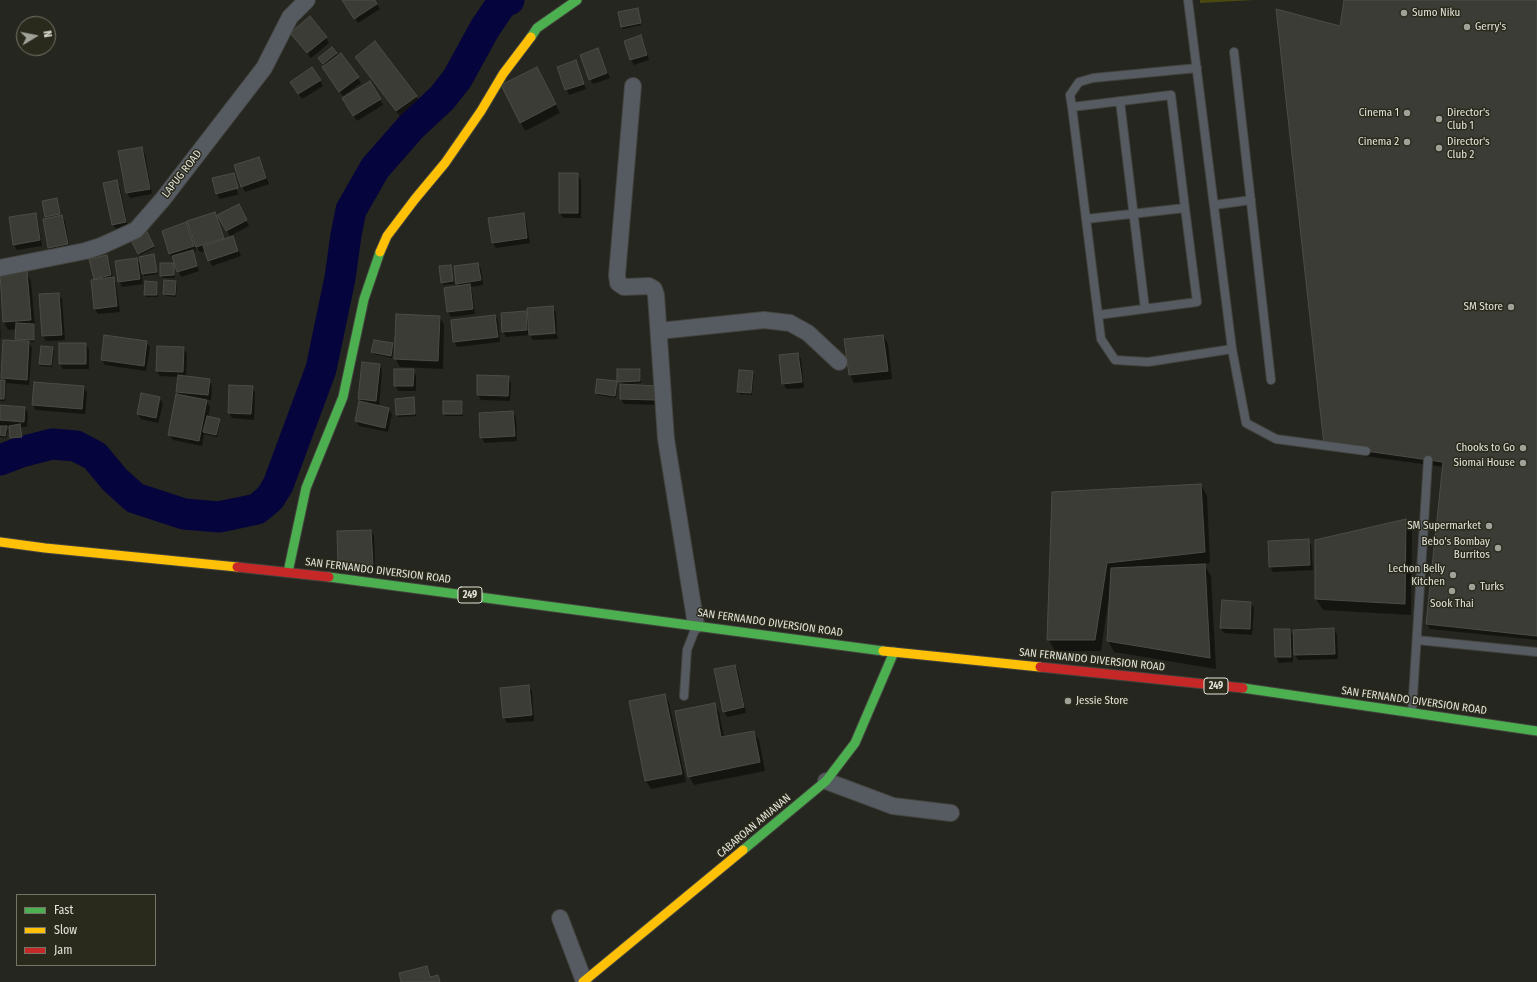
<!DOCTYPE html>
<html>
<head>
<meta charset="utf-8">
<style>
  body { margin:0 }
  #map { position:relative; width:1537px; height:982px; overflow:hidden; background:#262620; font-family:"Fira Sans Condensed",sans-serif }
  canvas { display:block }
  .legend { position:absolute; left:16px; top:894px; width:140px; height:72px; box-sizing:border-box; background:#2a2a1c; border:1px solid #747468; margin:0; padding:5px 7px; list-style:none; font-size:12px; color:#e2e3d9 }
  .legend li { display:flex; align-items:center; gap:8px; height:20px }
  .legend b { width:20px; border:1px solid #747468 }
  .north { position:absolute; left:16px; top:16px; width:40px; height:40px; box-sizing:border-box; background:#2a2a1c; border:1px solid #747468; border-radius:50%; rotate:80deg; font-size:11px; font-weight:700; line-height:16px; text-align:center; color:#e2e3d9 }
  .north::after { content:''; display:block; margin:auto; width:14px; height:18px; background:#a0a198; clip-path:polygon(50% 0,100% 100%,50% 72%,0 100%) }
</style>
</head>
<body>
<div id="map">
<canvas width="1537" height="982"></canvas>
<ul class="legend">
<li><b style="height:5px;background:#4caf50"></b>Fast</li>
<li><b style="height:5px;background:#ffc107"></b>Slow</li>
<li><b style="height:5px;background:#c62828"></b>Jam</li>
</ul>
<div class="north">N</div>
</div>
<script>
const g = document.querySelector('canvas').getContext('2d');
g.lineJoin = 'round';
function fill(path, color) {
  g.fillStyle = color;
  g.fill(path, 'evenodd');
}
function shape(rows) {
  const path = new Path2D();
  for (const r of rows) {
    path.moveTo(r[0], r[1]);
    for (let i = 2; i < r.length; i += 2) path.lineTo(r[i], r[i + 1]);
  }
  return path;
}
function trace(path, color, width, dash) {
  g.strokeStyle = color;
  g.lineWidth = width;
  g.lineCap = dash ? 'butt' : 'round';
  g.setLineDash(dash || []);
  g.stroke(path);
}
function label(font, color, halo, rows, align = 'center') {
  g.font = font + ' "Fira Sans Condensed",sans-serif';
  g.lineWidth = 3;
  g.setLineDash([]);
  g.textBaseline = 'middle';
  g.strokeStyle = halo;
  g.fillStyle = color;
  for (const [text, x, y, turn = 0] of rows) {
    g.save();
    g.translate(x, y);
    g.rotate((+turn || 0) * Math.PI / 180);
    g.textAlign = isNaN(turn) ? turn : align;
    if (halo) g.strokeText(text, 0, 0);
    g.fillText(text, 0, 0);
    g.restore();
  }
}
fill(shape([
  [1200,0,1254,0,1200,3]
]), '#494910');
fill(shape([
  [344,0,374,0,380,9,358,23],
  [1345,0,1537,0,1537,640,1430,629,1427,624,1444,467,1328,451,1325,445,1341,27],
  [639,11,641,25,623,29,622,27],
  [291,33,326,38,329,43,311,58],
  [640,37,644,42,649,60,634,65,631,60],
  [598,49,610,78,593,84,590,79],
  [336,54,338,57,341,54,361,83,343,96,326,73,323,68,325,66,321,60],
  [575,61,586,89,569,95,558,68],
  [361,65,416,96,421,105,402,119],
  [541,76,560,113,525,131,521,123],
  [320,80,323,86,302,99,294,87],
  [370,82,383,105,357,121,343,99],
  [142,148,145,154,152,194,130,198,127,193],
  [259,158,269,184,245,192,242,186],
  [233,174,236,178,234,178,238,194,240,194,220,199,217,194,213,179],
  [577,174,581,180,581,218,563,218,560,213],
  [116,181,120,187,128,227,116,229,113,224],
  [57,199,61,216,65,221,70,250,52,253,49,248,48,219,46,216],
  [241,210,249,226,230,236,219,215],
  [215,213,225,240,233,237,241,256,212,266,205,251,200,252,197,247,189,222],
  [35,214,38,219,42,246,17,250,14,244],
  [523,214,526,220,530,243,496,248,493,243],
  [186,224,196,251,193,252,199,271,181,277,170,254,163,232],
  [145,232,154,248,140,255,132,238],
  [153,255,158,274,144,276,141,270,143,284,122,287,119,281,137,259,142,267],
  [106,256,109,261,113,278,116,283,120,312,98,314,95,309,92,280,95,280,91,259],
  [173,264,175,278,163,278,161,276],
  [478,264,481,269,483,285,470,287,472,291,475,314,451,317,448,312,445,288,459,287,457,283],
  [451,266,454,284,443,285,442,283],
  [26,272,31,281,35,328,34,342,28,342,32,348,29,385,6,383,5,401,0,401,0,381,4,381,2,378,18,342,16,339,17,329,8,330,4,322,0,274],
  [176,282,177,284,176,297,166,296,164,293],
  [157,283,158,285,158,297,146,297,145,295],
  [58,294,62,299,65,340,46,341,43,336],
  [553,308,556,313,557,332,531,334,531,336,557,334,558,339,533,340,530,335,506,337,503,331,525,312,529,318],
  [495,316,498,321,500,342,457,347,454,341],
  [440,317,444,325,443,369,400,367,395,358],
  [0,323,1,338,0,338],
  [883,336,888,344,892,379,854,383,850,375,845,340],
  [375,341,393,344,394,346,392,358,374,354,373,352],
  [146,342,150,347,146,371,105,365,102,360],
  [86,344,89,350,89,369,63,369,60,364],
  [52,348,54,350,52,367,41,366,40,363],
  [184,348,187,354,186,377,209,380,212,386,211,400,206,400,210,407,208,417,219,420,220,422,217,437,204,434,202,446,173,440,169,434,179,396,177,391,179,377,160,376,157,371],
  [798,354,801,359,804,388,787,389,783,384,780,356],
  [379,365,382,370,379,407,388,409,392,414,388,432,359,426,356,420,360,401,359,398],
  [413,370,416,376,416,391,398,391,395,385],
  [640,370,641,372,641,383,630,384,630,385,655,387,658,405,624,404,621,399,621,384,618,381],
  [752,372,754,375,752,395,740,394,738,392],
  [508,377,511,383,510,401,481,400,478,395],
  [616,382,617,385,616,398,598,395,596,393],
  [230,386,252,387,255,392,254,420,232,418,229,413],
  [84,387,87,393,85,414,36,410,33,405],
  [159,398,163,404,158,423,141,419,138,414],
  [413,398,416,416,398,417,396,400],
  [462,402,463,405,463,416,445,416,444,413],
  [0,406,25,408,28,413,27,427,21,427,23,439,12,440,10,426,5,425,8,430,6,438,0,437],
  [513,412,516,418,517,441,485,443,481,438],
  [1201,485,1207,496,1210,563,1204,564,1211,576,1216,669,1114,652,1108,641,1110,602,1108,602,1101,651,1055,651,1049,640,1053,493],
  [1406,520,1412,531,1411,615,1323,610,1316,599],
  [371,531,374,536,375,571,342,571,339,566,338,532],
  [1308,540,1311,545,1313,570,1273,572,1270,566],
  [1251,603,1254,608,1252,635,1224,633,1221,628],
  [1334,629,1337,635,1338,659,1298,660,1295,655,1295,646,1293,646,1293,662,1279,663,1276,657,1275,630,1290,630,1295,638],
  [735,666,738,671,746,713,727,717,724,711],
  [529,686,532,692,534,721,507,723,504,718],
  [665,695,669,703,686,782,651,789,646,781,630,702],
  [714,704,719,712,724,738,754,732,759,740,765,771,694,785,689,776]
]), '#0007');
trace(shape([
  [0,460,21,452,52,444,76,446,95,456,115,480,135,498,184,514,219,517,257,509,270,498,278,485,321,369,340,278,346,235,351,210,375,168,411,127,442,98,457,79,485,28,502,3,509,0]
]), '#05043c', 31);
const building = shape([
  [342,0,375,0,377,4,354,19,342,0],
  [1344,0,1537,0,1537,636,1426,624,1443,462,1324,445,1276,9,1340,26,1344,0],
  [638,8,641,23,621,27,618,12,638,8],
  [310,16,327,37,307,53,290,33,310,16],
  [641,35,647,55,630,60,624,41,641,35],
  [375,41,417,96,396,111,355,57,375,41],
  [332,47,337,53,323,64,318,58,332,47],
  [598,48,607,73,589,80,580,55,598,48],
  [341,53,359,77,339,92,322,67,341,53],
  [576,60,584,84,565,90,557,67,576,60],
  [312,67,321,80,298,94,290,82,312,67],
  [537,67,556,104,520,123,501,85,537,67],
  [370,81,381,99,353,116,342,98,370,81],
  [142,147,150,189,126,193,118,151,142,147],
  [259,157,266,178,241,187,234,165,259,157],
  [234,173,238,188,216,194,212,178,234,173],
  [559,173,578,173,578,213,559,213,559,173],
  [117,180,126,222,112,225,103,183,117,180],
  [57,198,60,214,45,217,42,201,57,198],
  [239,204,247,220,226,231,217,215,239,204],
  [215,212,224,238,196,247,187,221,215,212],
  [36,213,40,240,13,245,9,217,36,213],
  [524,213,527,238,492,243,488,218,524,213],
  [62,215,68,244,48,248,43,219,62,215],
  [186,222,194,246,169,254,162,231,186,222],
  [146,230,154,246,138,254,130,238,146,230],
  [233,236,238,251,208,261,203,246,233,236],
  [193,250,197,266,177,272,172,256,193,250],
  [154,254,157,272,142,274,139,257,154,254],
  [107,255,111,275,94,279,89,259,107,255],
  [137,258,140,279,118,282,115,261,137,258],
  [160,263,174,263,174,275,160,276,160,263],
  [478,263,481,280,456,284,454,266,478,263],
  [451,265,453,281,441,283,439,266,451,265],
  [27,271,31,320,3,322,0,273,27,271],
  [114,277,117,306,94,309,91,280,114,277],
  [164,280,176,281,175,295,163,294,164,280],
  [145,281,157,282,157,295,144,295,145,281],
  [470,284,473,309,447,312,444,288,470,284],
  [59,293,62,335,42,336,39,294,59,293],
  [553,306,555,333,529,335,527,308,553,306],
  [526,311,527,330,502,332,501,313,526,311],
  [396,314,440,316,438,361,394,359,396,314],
  [495,315,498,337,453,342,451,320,495,315],
  [16,323,34,324,34,340,15,339,16,323],
  [104,335,147,341,144,366,101,360,104,335],
  [883,335,888,371,849,375,844,339,883,335],
  [3,340,29,341,27,380,1,378,3,340],
  [374,340,393,343,391,356,371,352,374,340],
  [59,343,86,343,86,364,59,364,59,343],
  [41,346,53,347,51,365,39,364,41,346],
  [157,346,184,347,183,372,156,371,157,346],
  [798,353,802,382,782,384,779,355,798,353],
  [362,362,380,364,376,401,358,399,362,362],
  [394,369,414,369,413,386,394,386,394,369],
  [617,369,640,369,640,381,617,382,617,369],
  [739,370,753,371,751,393,737,392,739,370],
  [178,375,210,379,208,395,176,392,178,375],
  [477,375,509,376,508,396,477,395,477,375],
  [597,379,617,381,615,396,595,393,597,379],
  [0,380,5,380,4,399,0,399,0,380],
  [34,382,84,386,82,409,32,405,34,382],
  [620,384,656,386,655,400,620,399,620,384],
  [229,385,253,386,251,414,228,413,229,385],
  [141,393,160,397,156,418,137,414,141,393],
  [176,394,207,400,199,441,168,435,176,394],
  [414,397,415,414,396,415,395,399,414,397],
  [359,401,389,408,385,428,355,421,359,401],
  [443,401,462,401,462,414,443,414,443,401],
  [0,405,25,407,24,422,0,420,0,405],
  [513,411,515,436,480,438,479,413,513,411],
  [207,416,220,419,216,435,203,432,207,416],
  [20,424,22,437,10,438,9,426,20,424],
  [0,426,7,426,5,436,0,435,0,426],
  [1201,484,1205,552,1107,563,1095,640,1047,640,1052,492,1201,484],
  [1406,519,1405,604,1315,599,1315,540,1406,519],
  [371,530,373,565,338,566,337,531,371,530],
  [1309,539,1310,565,1269,567,1268,541,1309,539],
  [1205,564,1210,658,1107,641,1111,568,1205,564],
  [1222,600,1251,602,1250,629,1220,628,1222,600],
  [1334,628,1335,654,1294,655,1293,630,1334,628],
  [1274,629,1290,629,1291,657,1275,657,1274,629],
  [735,665,744,707,723,712,714,669,735,665],
  [529,685,532,715,503,718,500,688,529,685],
  [665,694,682,774,645,781,629,701,665,694],
  [715,703,721,737,754,731,760,762,688,777,675,711,715,703],
  [427,966,430,977,438,975,440,982,401,982,399,973,427,966]
]);
fill(building, '#3b3c36');
trace(building, '#4c4c46', 1);
const lane = shape([
  [1188,0,1232,349,1246,423,1276,439,1366,451],
  [1234,52,1271,380],
  [1197,68,1093,78,1079,82,1070,95,1072,107,1101,339,1115,360,1148,362,1232,349],
  [1120,101,1145,309],
  [1072,107,1171,95,1185,208,1197,302,1098,315],
  [1214,205,1251,200],
  [1086,219,1185,208],
  [1417,640,1537,652],
  [684,696,687,650,696,627],
  [1412,712,1428,460]
]);
const street = shape([
  [633,86,617,275,618,283,624,287,649,286,654,289,656,295,666,439,696,625],
  [0,268,85,251,101,246,136,230,163,199,264,68,290,17,307,0],
  [659,331,764,320,790,323,808,333,839,362],
  [826,781,893,806,951,813],
  [560,918,584,981]
]);
const fast = shape([
  [531,37,537,28,577,0],
  [288,572,306,488,343,397,364,299,380,252],
  [329,577,883,651],
  [1243,688,1537,731],
  [743,850,826,781,855,743,894,652]
]);
const slow = shape([
  [380,252,387,236,415,199,445,163,481,111,503,74,531,37],
  [0,542,45,548,237,567],
  [883,651,1040,667],
  [583,982,743,850]
]);
const jam = shape([
  [237,567,329,577],
  [1040,667,1243,688]
]);
trace(lane, '#43433e', 10);
trace(street, '#43433e', 18);
trace(fast, '#43433e', 11);
trace(slow, '#43433e', 11);
trace(jam, '#43433e', 11);
trace(lane, '#565b62', 8);
trace(street, '#565b62', 16);
trace(fast, '#4caf50', 9);
trace(slow, '#ffc107', 9);
trace(jam, '#c62828', 9);
for (const [x, y, r, color] of [
  [1404,13,4,"#a0a198"],
  [1467,27,4,"#a0a198"],
  [1407,113,4,"#a0a198"],
  [1439,119,4,"#a0a198"],
  [1407,142,4,"#a0a198"],
  [1439,148,4,"#a0a198"],
  [1511,307,4,"#a0a198"],
  [1523,448,4,"#a0a198"],
  [1523,463,4,"#a0a198"],
  [1489,526,4,"#a0a198"],
  [1498,548,4,"#a0a198"],
  [1453,575,4,"#a0a198"],
  [1472,587,4,"#a0a198"],
  [1452,591,4,"#a0a198"],
  [1068,701,4,"#a0a198"]
]) {
  const dot = new Path2D();
  dot.arc(x, y, r, 0, 2 * Math.PI);
  g.fillStyle = color;
  g.fill(dot);
  trace(dot, '#2a2a1c', 1.5);
}
for (const [x, y, w] of [
  [470,595,24],
  [1216,686,24]
]) {
  const box = new Path2D();
  box.roundRect(x - w / 2, y - 8, w, 16, 3);
  g.fillStyle = '#2a2a1c';
  g.fill(box);
  trace(box, '#e2e3d9', 1);
}
label('bold 10px', '#e2e3d9', null, [
  ["249",470,595],
  ["249",1216,686]
]);
label('11px', '#e2e3d9', '#2a2a1c', [
  ["Sumo Niku",1412,13,"left"],
  ["Gerry's",1475,27,"left"],
  ["Cinema 1",1399,113],
  ["Director's",1447,113,"left"],
  ["Club 1",1447,126,"left"],
  ["Cinema 2",1399,142],
  ["Director's",1447,142,"left"],
  ["Club 2",1447,155,"left"],
  ["SM Store",1503,307],
  ["Chooks to Go",1515,448],
  ["Siomai House",1515,463],
  ["SM Supermarket",1481,526],
  ["Bebo's Bombay",1490,542],
  ["Burritos",1490,555],
  ["Lechon Belly",1445,569],
  ["Kitchen",1445,582],
  ["Turks",1480,587,"left"],
  ["Sook Thai",1452,604,"center"],
  ["Jessie Store",1076,701,"left"]
], 'right');
label('11px', '#e2e3d9', '#2a2a1c', [
  ["LAPUG ROAD",182,174,-52],
  ["SAN FERNANDO DIVERSION ROAD",378,571,7],
  ["SAN FERNANDO DIVERSION ROAD",770,623,8],
  ["SAN FERNANDO DIVERSION ROAD",1092,660,6],
  ["SAN FERNANDO DIVERSION ROAD",1414,701,8],
  ["CABAROAN AMIANAN",754,826,-40]
]);
</script>
</body>
</html>
